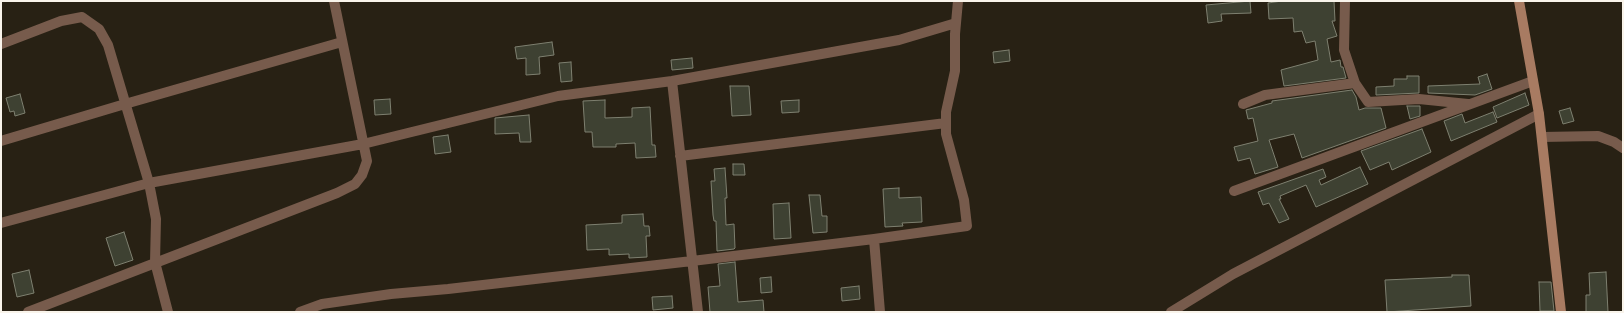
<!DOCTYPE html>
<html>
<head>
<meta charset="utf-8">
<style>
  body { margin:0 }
  #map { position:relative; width:1624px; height:313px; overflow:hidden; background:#282114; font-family:"DejaVu Sans",sans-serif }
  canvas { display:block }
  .frame { position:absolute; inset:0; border:2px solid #f9f4eb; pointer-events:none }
</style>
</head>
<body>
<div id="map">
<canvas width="1624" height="313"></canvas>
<div class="frame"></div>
</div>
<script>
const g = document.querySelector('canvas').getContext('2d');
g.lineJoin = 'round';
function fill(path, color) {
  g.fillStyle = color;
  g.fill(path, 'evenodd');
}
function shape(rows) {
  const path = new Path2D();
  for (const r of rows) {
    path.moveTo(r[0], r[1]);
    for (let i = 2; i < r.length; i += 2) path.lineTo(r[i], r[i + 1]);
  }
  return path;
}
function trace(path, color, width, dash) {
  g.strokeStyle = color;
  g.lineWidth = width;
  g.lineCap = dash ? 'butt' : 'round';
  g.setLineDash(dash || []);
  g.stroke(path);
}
const building = shape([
  [1250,1,1251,13,1221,14,1222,21,1208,23,1206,5,1250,1],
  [1282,1,1334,1,1335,21,1332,21,1337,36,1327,39,1331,62,1340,60,1341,67,1343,67,1346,78,1284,86,1281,70,1318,60,1315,41,1306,43,1302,31,1294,32,1293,18,1269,19,1268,3,1282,1],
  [552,42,554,55,539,57,540,74,526,75,526,58,517,59,515,47,552,42],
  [1009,50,1010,61,994,63,993,52,1009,50],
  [692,58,693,68,672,70,671,60,692,58],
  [571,62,572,81,561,82,559,63,571,62],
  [1487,74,1492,89,1475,95,1428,93,1428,86,1480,84,1478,77,1487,74],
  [1407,76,1419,76,1419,93,1376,95,1376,87,1394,86,1394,79,1407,79,1407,76],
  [730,86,749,86,751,115,732,116,730,86],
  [1352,90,1356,97,1359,110,1365,108,1381,108,1386,128,1302,158,1294,134,1269,140,1278,167,1255,174,1250,158,1238,161,1234,147,1258,141,1253,118,1248,119,1246,110,1272,103,1272,101,1352,90],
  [1525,93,1529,105,1497,118,1493,107,1525,93],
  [20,94,25,113,15,116,14,111,10,112,6,98,20,94],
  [390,99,391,114,375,115,374,100,390,99],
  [605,100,605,118,632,117,632,108,650,107,652,145,655,145,656,157,636,158,635,143,616,144,616,147,593,147,592,132,585,132,583,101,605,100],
  [799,100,799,112,782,113,781,101,799,100],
  [1407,106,1420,106,1420,116,1410,119,1407,106],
  [1570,108,1574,121,1563,124,1559,111,1570,108],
  [1493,112,1497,122,1451,141,1444,121,1462,114,1465,123,1493,112],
  [529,115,531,142,520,142,519,133,495,134,495,118,529,115],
  [1422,129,1431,152,1392,170,1389,162,1370,170,1361,151,1422,129],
  [448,135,451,152,435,154,433,137,448,135],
  [733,164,744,164,745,175,733,175,733,164],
  [1360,167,1368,184,1316,207,1306,185,1280,196,1281,199,1279,199,1289,219,1279,223,1269,203,1263,205,1258,192,1323,169,1326,177,1319,180,1321,185,1360,167],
  [725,168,727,198,725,198,726,225,734,224,735,248,734,249,717,251,716,221,714,221,713,215,711,181,715,181,714,169,725,168],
  [899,188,899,198,921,197,922,222,902,223,903,226,885,227,883,189,899,188],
  [809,195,820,195,822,216,827,216,827,232,813,233,809,195],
  [789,203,791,238,774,239,773,204,789,203],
  [643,214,644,226,649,226,650,236,646,236,647,257,629,258,629,254,609,255,609,249,587,250,586,225,622,223,622,215,643,214],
  [124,232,133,260,115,266,106,238,124,232],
  [735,262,738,302,763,300,764,312,710,312,708,287,720,286,718,264,735,262],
  [29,270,34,293,17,297,12,274,29,270],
  [1606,272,1608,312,1586,312,1586,295,1590,295,1589,273,1606,272],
  [1452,275,1469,275,1471,306,1387,312,1385,280,1452,277,1452,275],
  [771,277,772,292,761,293,760,278,771,277],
  [1539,282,1551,282,1554,311,1540,311,1539,282],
  [859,286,860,299,842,301,841,288,859,286],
  [672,296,673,308,653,310,652,297,672,296]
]);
fill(building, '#3e4132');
trace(building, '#7e8070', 1);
trace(shape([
  [1345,1,1344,50,1355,83],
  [1,44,61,21,82,17,99,29,108,45,149,183,156,219,155,262,168,312],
  [672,81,698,312],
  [1243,104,1265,95,1355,83,1368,102,1419,99,1468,104],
  [1542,137,1598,136,1614,142,1623,148],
  [1,141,125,104,342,42],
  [680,156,946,123],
  [1234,191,1533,81],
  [1,223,149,183,363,144,558,96,672,81,899,40,956,23],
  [874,239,880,312],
  [28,312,337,193,355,184,362,175,367,161,334,1],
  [300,312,322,304,391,294,448,289,692,261,874,239,967,226,964,200,946,134,946,112,955,71,955,34,958,1],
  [1171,312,1233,274,1539,114]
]), '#775b4c', 10);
trace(shape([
  [1519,1,1539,114,1561,312]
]), '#a87b62', 10);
</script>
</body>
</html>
